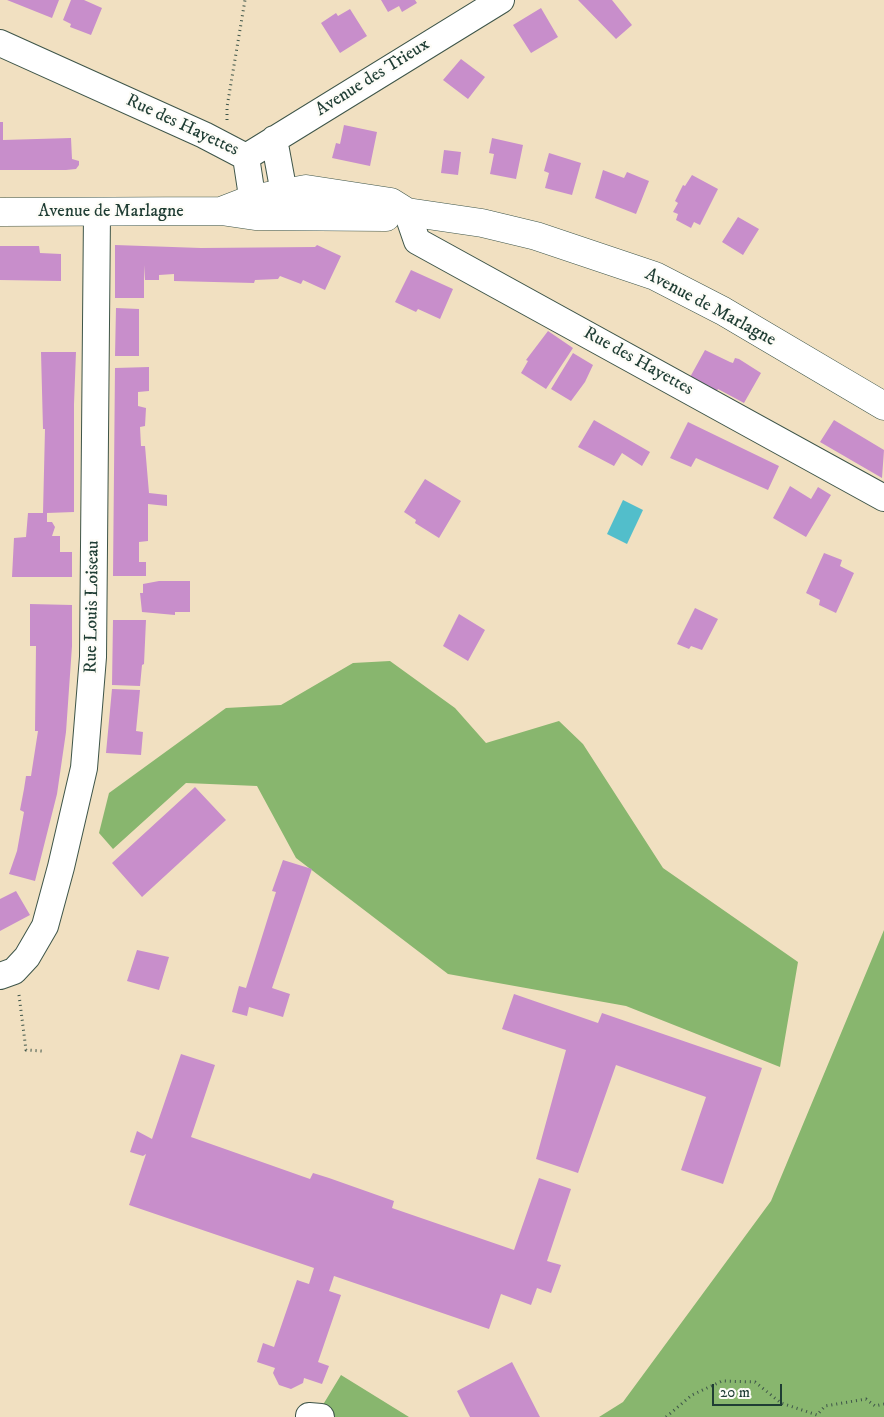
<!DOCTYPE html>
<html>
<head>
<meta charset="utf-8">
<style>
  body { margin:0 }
  #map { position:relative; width:884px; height:1417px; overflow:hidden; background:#f1e0c1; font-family:"IM FELL DW Pica",serif }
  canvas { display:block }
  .scale { position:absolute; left:712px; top:1384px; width:70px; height:22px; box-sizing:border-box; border:2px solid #1f3d34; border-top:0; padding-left:6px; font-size:15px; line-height:18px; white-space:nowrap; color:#1f3d34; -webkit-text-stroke:4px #fdfcf7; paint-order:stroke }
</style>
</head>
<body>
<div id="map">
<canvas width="884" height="1417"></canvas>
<div class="scale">20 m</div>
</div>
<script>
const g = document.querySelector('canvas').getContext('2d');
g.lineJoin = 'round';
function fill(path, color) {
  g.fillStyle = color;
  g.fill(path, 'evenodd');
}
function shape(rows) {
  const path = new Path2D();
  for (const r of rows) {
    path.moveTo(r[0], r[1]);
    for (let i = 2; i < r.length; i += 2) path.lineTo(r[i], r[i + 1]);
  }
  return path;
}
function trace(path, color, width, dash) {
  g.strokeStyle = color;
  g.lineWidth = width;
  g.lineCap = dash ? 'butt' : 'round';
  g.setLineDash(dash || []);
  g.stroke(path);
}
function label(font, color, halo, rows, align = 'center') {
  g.font = font + ' "IM FELL DW Pica",serif';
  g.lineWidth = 4.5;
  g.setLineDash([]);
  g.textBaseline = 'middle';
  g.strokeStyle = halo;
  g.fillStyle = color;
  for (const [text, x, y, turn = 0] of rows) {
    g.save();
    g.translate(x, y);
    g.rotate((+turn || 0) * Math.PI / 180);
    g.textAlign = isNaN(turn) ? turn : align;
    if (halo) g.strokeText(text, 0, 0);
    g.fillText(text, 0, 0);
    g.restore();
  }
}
fill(shape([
  [390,661,455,708,486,743,559,721,583,744,663,868,798,962,780,1067,626,1006,448,974,296,858,257,786,186,783,113,849,99,833,109,793,226,708,281,705,353,663],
  [884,930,884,1417,599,1417,623,1402,771,1201],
  [341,1375,409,1417,332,1417,321,1408]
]), '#88b66e');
fill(shape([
  [623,500,643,510,627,544,607,534]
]), '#52becb');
fill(shape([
  [7,0,59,0,52,18],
  [71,0,84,0,102,8,91,35,70,27,71,24,63,20],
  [381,0,415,0,417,3,402,12,399,6,388,12],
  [578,0,612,0,632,25,616,39],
  [541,8,558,37,531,53,513,25],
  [350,9,367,36,340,53,321,23,336,13,338,16],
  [461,59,485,77,468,99,443,80],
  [0,122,3,122,3,140,71,138,72,159,79,161,79,165,76,169,66,170,0,170],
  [344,125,377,132,370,166,332,158,336,143,340,144],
  [492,138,523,145,516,179,490,174,494,154,489,153],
  [444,150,461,152,458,175,441,173],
  [549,153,581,163,572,195,545,188,549,173,544,171],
  [603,170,624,178,627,172,649,181,636,214,595,198],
  [692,175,718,189,700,225,694,222,691,228,676,220,678,214,673,212,678,203,675,201,683,185,685,186],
  [738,217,759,229,743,255,722,242],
  [115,245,201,248,315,247,317,245,341,256,325,290,303,280,301,284,280,276,278,279,255,280,254,283,174,281,174,274,159,275,159,280,145,280,144,265,144,298,115,298],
  [0,246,39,246,40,253,61,254,61,281,0,280],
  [411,270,453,289,440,319,418,309,416,312,395,302],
  [116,308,139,309,139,356,115,356],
  [548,331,573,348,546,389,521,373,528,361,526,360],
  [705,350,730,362,733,363,735,358,739,359,761,373,744,403,718,389,715,394,689,379],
  [41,352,76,352,74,404,74,512,47,513,47,522,52,522,55,527,52,536,60,536,60,552,72,552,72,577,12,577,14,538,26,537,28,513,43,513,45,429,43,429],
  [573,353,593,365,585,382,571,401,551,389],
  [149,367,149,391,138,392,138,406,146,408,145,426,140,427,141,446,145,446,149,493,167,495,167,506,148,504,148,541,139,542,139,562,146,562,146,576,113,576,115,368],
  [594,420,650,452,642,466,622,453,614,466,578,447],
  [834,420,884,450,882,478,820,442],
  [688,422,779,466,768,490,696,458,691,467,670,458],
  [425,479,461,501,439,538,415,523,416,520,404,512],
  [790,486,811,499,818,487,831,495,806,537,773,518],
  [824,553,842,560,840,566,854,573,836,613,819,605,820,600,806,593],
  [159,581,190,581,190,612,175,612,175,615,142,612,140,593,143,593,143,584],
  [30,604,72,605,72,646,66,732,57,794,35,881,9,874,17,851,24,812,20,810,24,789,26,776,31,776,38,731,35,731,36,646,30,646],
  [695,608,718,619,702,650,691,646,689,649,677,644],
  [459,614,485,630,468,661,443,646],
  [113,620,146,620,144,664,142,665,140,686,112,685],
  [112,689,140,690,136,731,143,732,141,755,106,753],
  [195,787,226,820,142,897,112,863],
  [283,860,312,869,272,988,290,994,283,1017,249,1007,247,1016,232,1012,239,986,246,988,276,892,272,891],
  [16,891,30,915,0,931,0,899],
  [137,950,169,957,159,990,127,981],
  [514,994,598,1023,602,1013,762,1068,723,1184,681,1170,706,1097,616,1065,578,1173,536,1159,566,1050,502,1029],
  [181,1054,215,1065,191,1137,310,1179,313,1173,329,1178,394,1201,392,1208,514,1250,539,1178,571,1189,547,1261,561,1265,551,1293,537,1288,531,1305,501,1294,489,1329,334,1276,329,1291,341,1295,318,1362,329,1366,322,1384,304,1378,303,1383,291,1389,279,1385,273,1373,275,1368,257,1362,263,1343,274,1347,297,1280,309,1284,314,1268,129,1205,146,1154,143,1156,130,1152,137,1131,152,1139],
  [512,1362,540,1417,470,1417,457,1391]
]), '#c88ecb');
const minor = shape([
  [0,43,204,135,246,157],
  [246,157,501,0],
  [246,157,255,216,286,204,274,139],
  [407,212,417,241,884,498],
  [0,976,14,971,27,957,45,926,61,867,84,768,93,657,97,213],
  [309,1416,321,1417]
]);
const major = shape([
  [221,211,252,199,306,189,391,202,407,212,482,223,536,236,655,276,723,311,884,406],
  [0,212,221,211,255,216,386,217]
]);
trace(minor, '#3e5549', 28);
trace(major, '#3e5549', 29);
trace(shape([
  [227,120,227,107,245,0],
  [19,995,26,1050,42,1051],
  [666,1417,692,1395,722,1381,755,1382,781,1403,817,1415,825,1406,866,1399,875,1406,884,1404]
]), '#3e5549', 3, [1, 4]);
trace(minor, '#fff', 26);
trace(major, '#fff', 28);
label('18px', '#1f3d34', '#fdfcf7', [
  ["Avenue des Trieux",373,78,-32],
  ["Rue des Hayettes",182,126,25],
  ["Avenue de Marlagne",111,212],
  ["Avenue de Marlagne",710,308,28],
  ["Rue des Hayettes",638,362,29],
  ["Rue Louis Loiseau",93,607,-89]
]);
</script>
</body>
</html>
